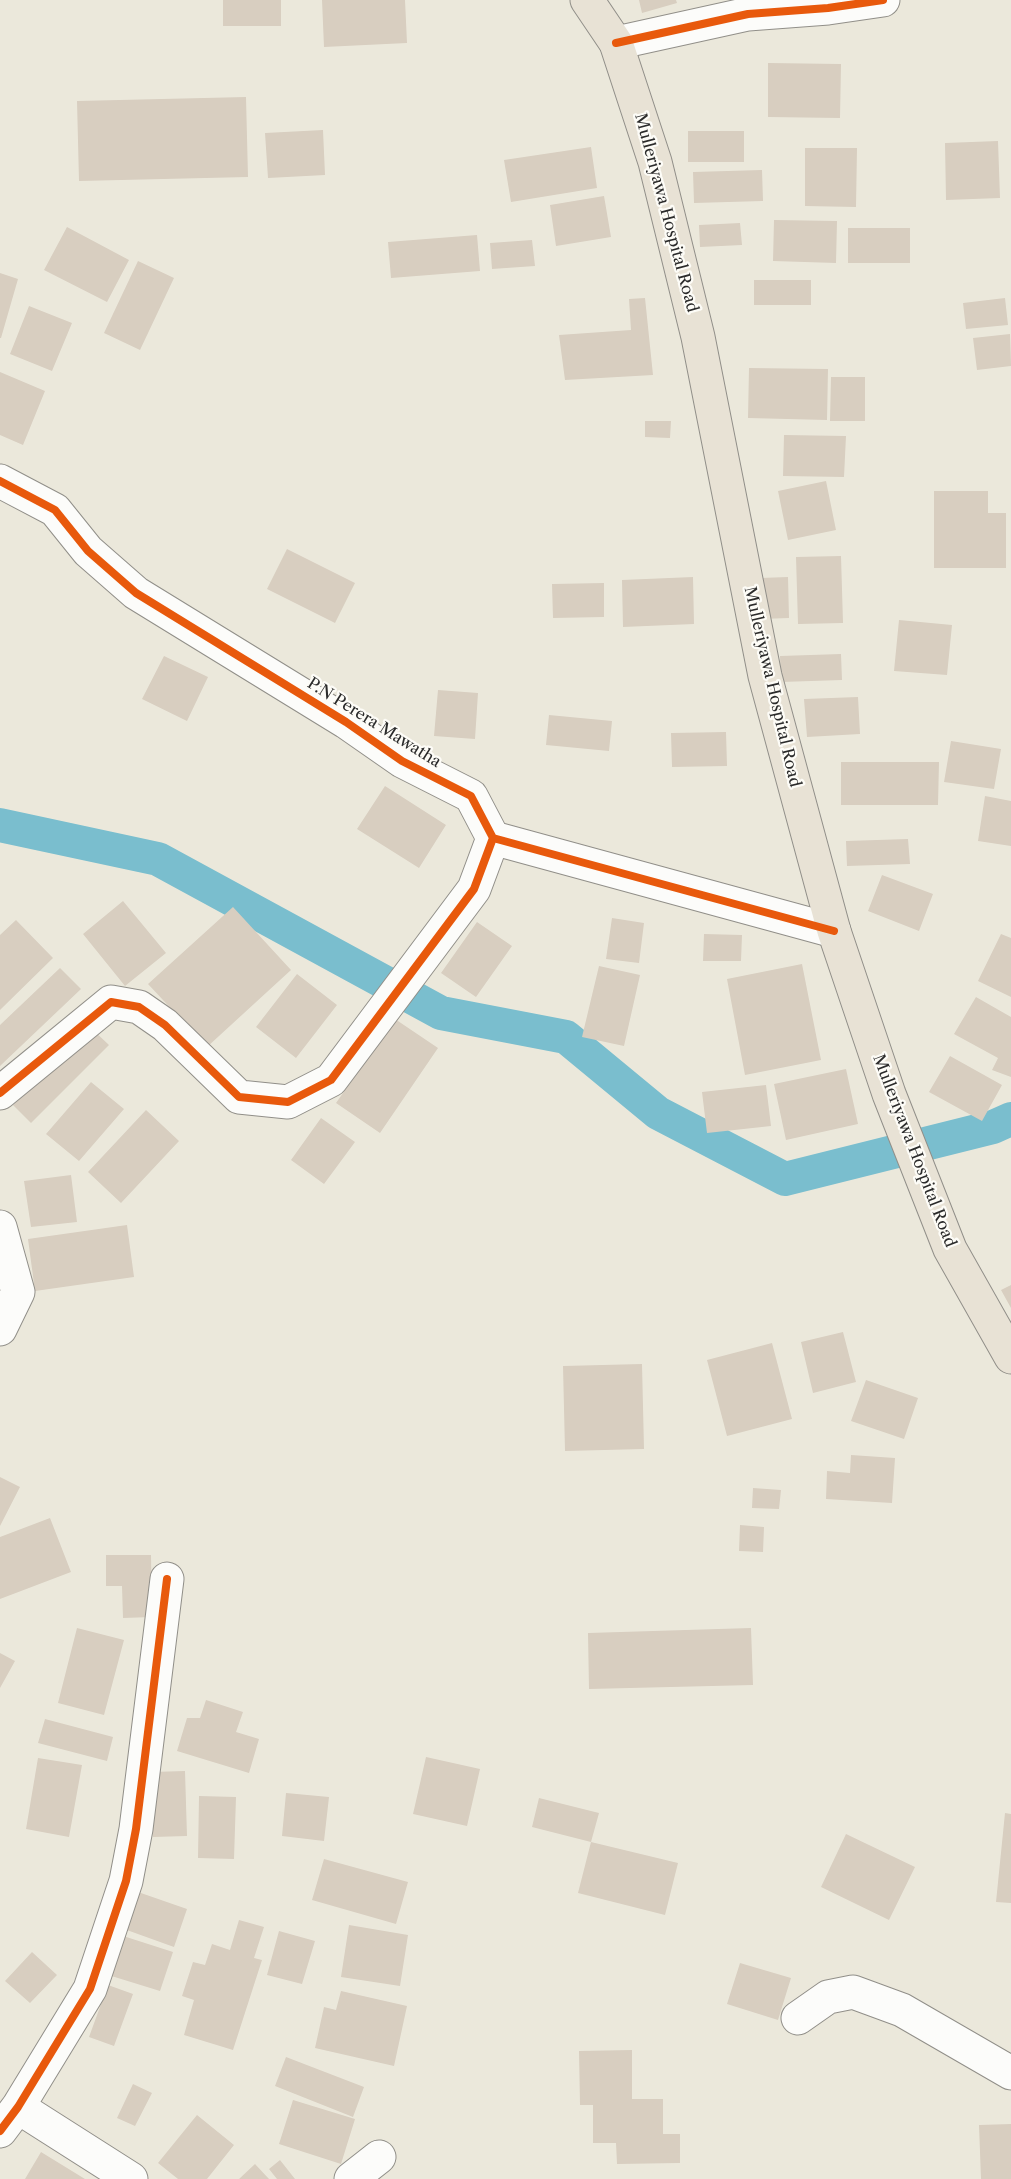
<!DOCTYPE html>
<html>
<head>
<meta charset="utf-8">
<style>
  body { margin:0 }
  canvas { display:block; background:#ebe8db }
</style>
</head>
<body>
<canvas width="1011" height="2179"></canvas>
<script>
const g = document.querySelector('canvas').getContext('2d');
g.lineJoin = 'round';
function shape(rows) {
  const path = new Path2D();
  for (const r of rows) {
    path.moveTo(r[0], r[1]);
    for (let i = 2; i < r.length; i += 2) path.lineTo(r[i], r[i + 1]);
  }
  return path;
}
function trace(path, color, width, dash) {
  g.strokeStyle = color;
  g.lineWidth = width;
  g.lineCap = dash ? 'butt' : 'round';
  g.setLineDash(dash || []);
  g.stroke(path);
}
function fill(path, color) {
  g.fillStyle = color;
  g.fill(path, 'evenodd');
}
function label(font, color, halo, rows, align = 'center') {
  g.font = font + ' "Libre Caslon Text",serif';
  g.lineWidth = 4.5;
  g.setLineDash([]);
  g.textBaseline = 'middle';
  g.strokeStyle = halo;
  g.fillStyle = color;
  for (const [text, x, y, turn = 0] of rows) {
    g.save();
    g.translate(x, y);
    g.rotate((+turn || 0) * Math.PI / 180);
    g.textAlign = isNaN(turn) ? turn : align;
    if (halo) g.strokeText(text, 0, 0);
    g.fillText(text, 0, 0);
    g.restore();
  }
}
trace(shape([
  [0,825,158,859,441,1013,566,1037,658,1113,785,1179,993,1127,1011,1119]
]), '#7abece', 34);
fill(shape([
  [223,0,281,0,281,26,223,26],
  [322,0,405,0,407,43,324,47],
  [639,0,676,0,677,3,642,13],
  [768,63,841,64,840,118,768,117],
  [246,97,248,177,79,181,77,101],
  [323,130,325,175,268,178,265,133],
  [688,131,744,131,744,162,688,162],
  [998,141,1000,198,946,200,945,143],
  [591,147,597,188,511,202,504,160],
  [805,148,857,148,856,207,805,206],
  [762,170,763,201,694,203,693,172],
  [604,196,611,237,556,246,550,205],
  [774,220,837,221,836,263,773,261],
  [740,223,742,245,700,247,699,225],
  [67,227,129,260,107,302,44,270],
  [848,228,910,228,910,263,848,263],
  [477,235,480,271,391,278,388,242],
  [532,240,535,266,492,269,490,243],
  [138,261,174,278,140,350,104,333],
  [0,273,18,279,1,338,0,338],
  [754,280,811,280,811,305,754,305],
  [645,298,653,375,565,380,559,335,631,330,629,299],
  [1005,298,1008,325,966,329,963,303],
  [29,306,72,323,52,371,10,354],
  [1010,334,1011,366,977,370,973,338],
  [749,368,828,369,827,420,748,418],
  [0,372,45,391,23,445,0,435],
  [831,377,865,377,865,421,830,421],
  [645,421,671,421,670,438,645,437],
  [784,435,846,436,844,477,783,476],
  [826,481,836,530,788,540,778,491],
  [934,491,988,491,988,513,1006,513,1006,568,934,568],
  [287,549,355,583,335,623,267,589],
  [841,556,843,623,798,624,796,557],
  [693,577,694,624,623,627,622,580],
  [788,577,789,618,761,619,760,578],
  [604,583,604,617,553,618,552,584],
  [899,620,952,625,947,675,894,671],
  [841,654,842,680,781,682,780,656],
  [164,656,208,677,187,721,142,699],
  [438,690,478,693,475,739,434,736],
  [858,697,860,734,807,737,804,699],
  [549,715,612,721,609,751,546,745],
  [726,732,727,766,672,767,671,733],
  [951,741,1001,749,994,789,944,782],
  [841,762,939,762,938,805,841,805],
  [385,786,446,825,419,868,357,829],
  [985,796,1011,801,1011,846,978,841],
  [908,839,910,864,847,866,846,841],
  [882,875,933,894,919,931,868,911],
  [123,901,166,953,125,986,83,934],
  [233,907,291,970,207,1047,148,984],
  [612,918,644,923,639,963,606,959],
  [16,920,53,958,0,1010,0,935],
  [477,922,512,946,476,997,441,973],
  [704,934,742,935,741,961,703,961],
  [1001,934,1011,938,1011,997,978,981],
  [802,964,821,1060,745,1075,727,979],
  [599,966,640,975,624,1046,582,1037],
  [60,968,81,989,0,1066,0,1025],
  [297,974,337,1005,296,1058,256,1027],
  [976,997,1011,1017,1011,1077,992,1070,998,1058,954,1034],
  [395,1019,438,1048,380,1133,336,1103],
  [91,1028,109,1045,31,1123,13,1105],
  [950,1056,1002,1085,982,1121,929,1092],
  [846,1069,858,1124,786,1140,774,1084],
  [91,1082,124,1109,79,1161,46,1134],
  [766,1085,771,1126,707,1133,702,1092],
  [146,1110,179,1141,121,1203,88,1172],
  [321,1118,355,1142,324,1184,291,1160],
  [71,1175,77,1222,31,1227,24,1181],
  [127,1225,134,1277,35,1291,28,1239],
  [1011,1285,1011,1308,1001,1290],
  [843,1332,856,1382,813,1393,801,1342],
  [772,1343,792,1419,727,1436,707,1360],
  [642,1364,644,1449,565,1451,563,1366],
  [866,1380,918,1398,904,1439,851,1421],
  [851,1455,895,1458,892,1503,826,1499,827,1471,850,1473],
  [0,1477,20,1487,0,1526],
  [753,1488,781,1490,779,1509,752,1508],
  [50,1518,71,1572,0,1599,0,1537],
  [740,1525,764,1527,763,1552,739,1551],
  [106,1555,151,1555,152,1617,123,1618,122,1586,106,1586],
  [77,1628,124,1640,104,1715,58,1703],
  [751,1628,753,1685,589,1689,588,1633],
  [0,1653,15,1661,0,1688],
  [206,1700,243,1712,236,1732,259,1739,249,1773,177,1751,187,1718,200,1718],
  [45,1719,113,1737,107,1761,38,1743],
  [426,1757,480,1769,467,1826,413,1814],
  [38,1758,82,1765,69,1837,26,1829],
  [185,1771,187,1836,153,1837,152,1772],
  [286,1793,329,1797,324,1841,282,1836],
  [199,1796,236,1797,234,1859,198,1858],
  [539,1798,599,1813,591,1842,532,1827],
  [1005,1813,1011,1814,1011,1903,996,1902],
  [846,1834,915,1867,889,1920,821,1887],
  [591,1842,678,1863,665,1915,578,1893],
  [324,1859,408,1882,396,1924,312,1900],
  [138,1892,187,1909,174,1947,124,1929],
  [239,1920,264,1927,254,1958,262,1960,233,2050,184,2035,194,2000,182,1996,193,1962,205,1965,212,1944,230,1950],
  [349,1925,408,1935,400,1986,341,1977],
  [279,1931,315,1941,302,1984,267,1975],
  [117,1934,173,1952,160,1991,105,1974],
  [32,1952,57,1975,30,2003,5,1981],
  [740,1963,791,1978,778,2020,727,2004],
  [108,1985,133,1994,114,2046,89,2037],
  [341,1991,407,2006,394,2066,315,2048,324,2007,336,2010],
  [632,2050,632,2099,663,2099,663,2134,680,2134,680,2163,617,2164,616,2143,593,2143,593,2105,580,2105,579,2051],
  [286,2057,364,2087,353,2117,275,2086],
  [133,2084,152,2093,135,2126,117,2118],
  [293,2100,355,2119,341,2164,279,2144],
  [197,2115,234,2145,207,2179,178,2179,158,2163],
  [1011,2124,1011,2179,981,2179,979,2125],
  [41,2152,85,2179,25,2179],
  [280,2160,295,2179,277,2179,269,2169],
  [255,2164,269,2179,239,2179]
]), '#d8cec0');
const minor = shape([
  [616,43,748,14,828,8,883,0],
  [0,481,55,510,88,551,136,593,346,722,402,761,471,796,493,838,834,931],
  [0,1093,111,1002,139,1007,165,1025,239,1097,288,1102,331,1080,474,889,493,838],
  [0,1227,18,1292,0,1329],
  [798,2018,828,1997,853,1992,902,2010,1011,2073],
  [18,2107,131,2179],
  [0,2131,18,2107,90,1989,126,1881,136,1829,167,1579],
  [351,2179,379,2157]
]);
const major = shape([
  [587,0,616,43,655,162,698,337,765,676,834,931,889,1094,950,1249,1011,1357]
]);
trace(minor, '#918f89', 35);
trace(major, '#918f89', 35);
trace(minor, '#fcfcfa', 33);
trace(major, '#e8e2d5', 33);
trace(shape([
  [616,43,748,14,828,8,883,0],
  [0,481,55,510,88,551,136,593,346,722,402,761,471,796,493,838,834,931],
  [0,1093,111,1002,139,1007,165,1025,239,1097,288,1102,331,1080,474,889,493,838],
  [0,2131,18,2107,90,1989,126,1881,136,1829,167,1579]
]), '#e8590c', 8);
label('16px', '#2b2b2b', '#fdfcf7', [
  ["Mulleriyawa Hospital Road",666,213,75],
  ["Mulleriyawa Hospital Road",772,687,77],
  ["P.N Perera Mawatha",374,723,32],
  ["Mulleriyawa Hospital Road",914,1151,69]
]);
</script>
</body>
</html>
